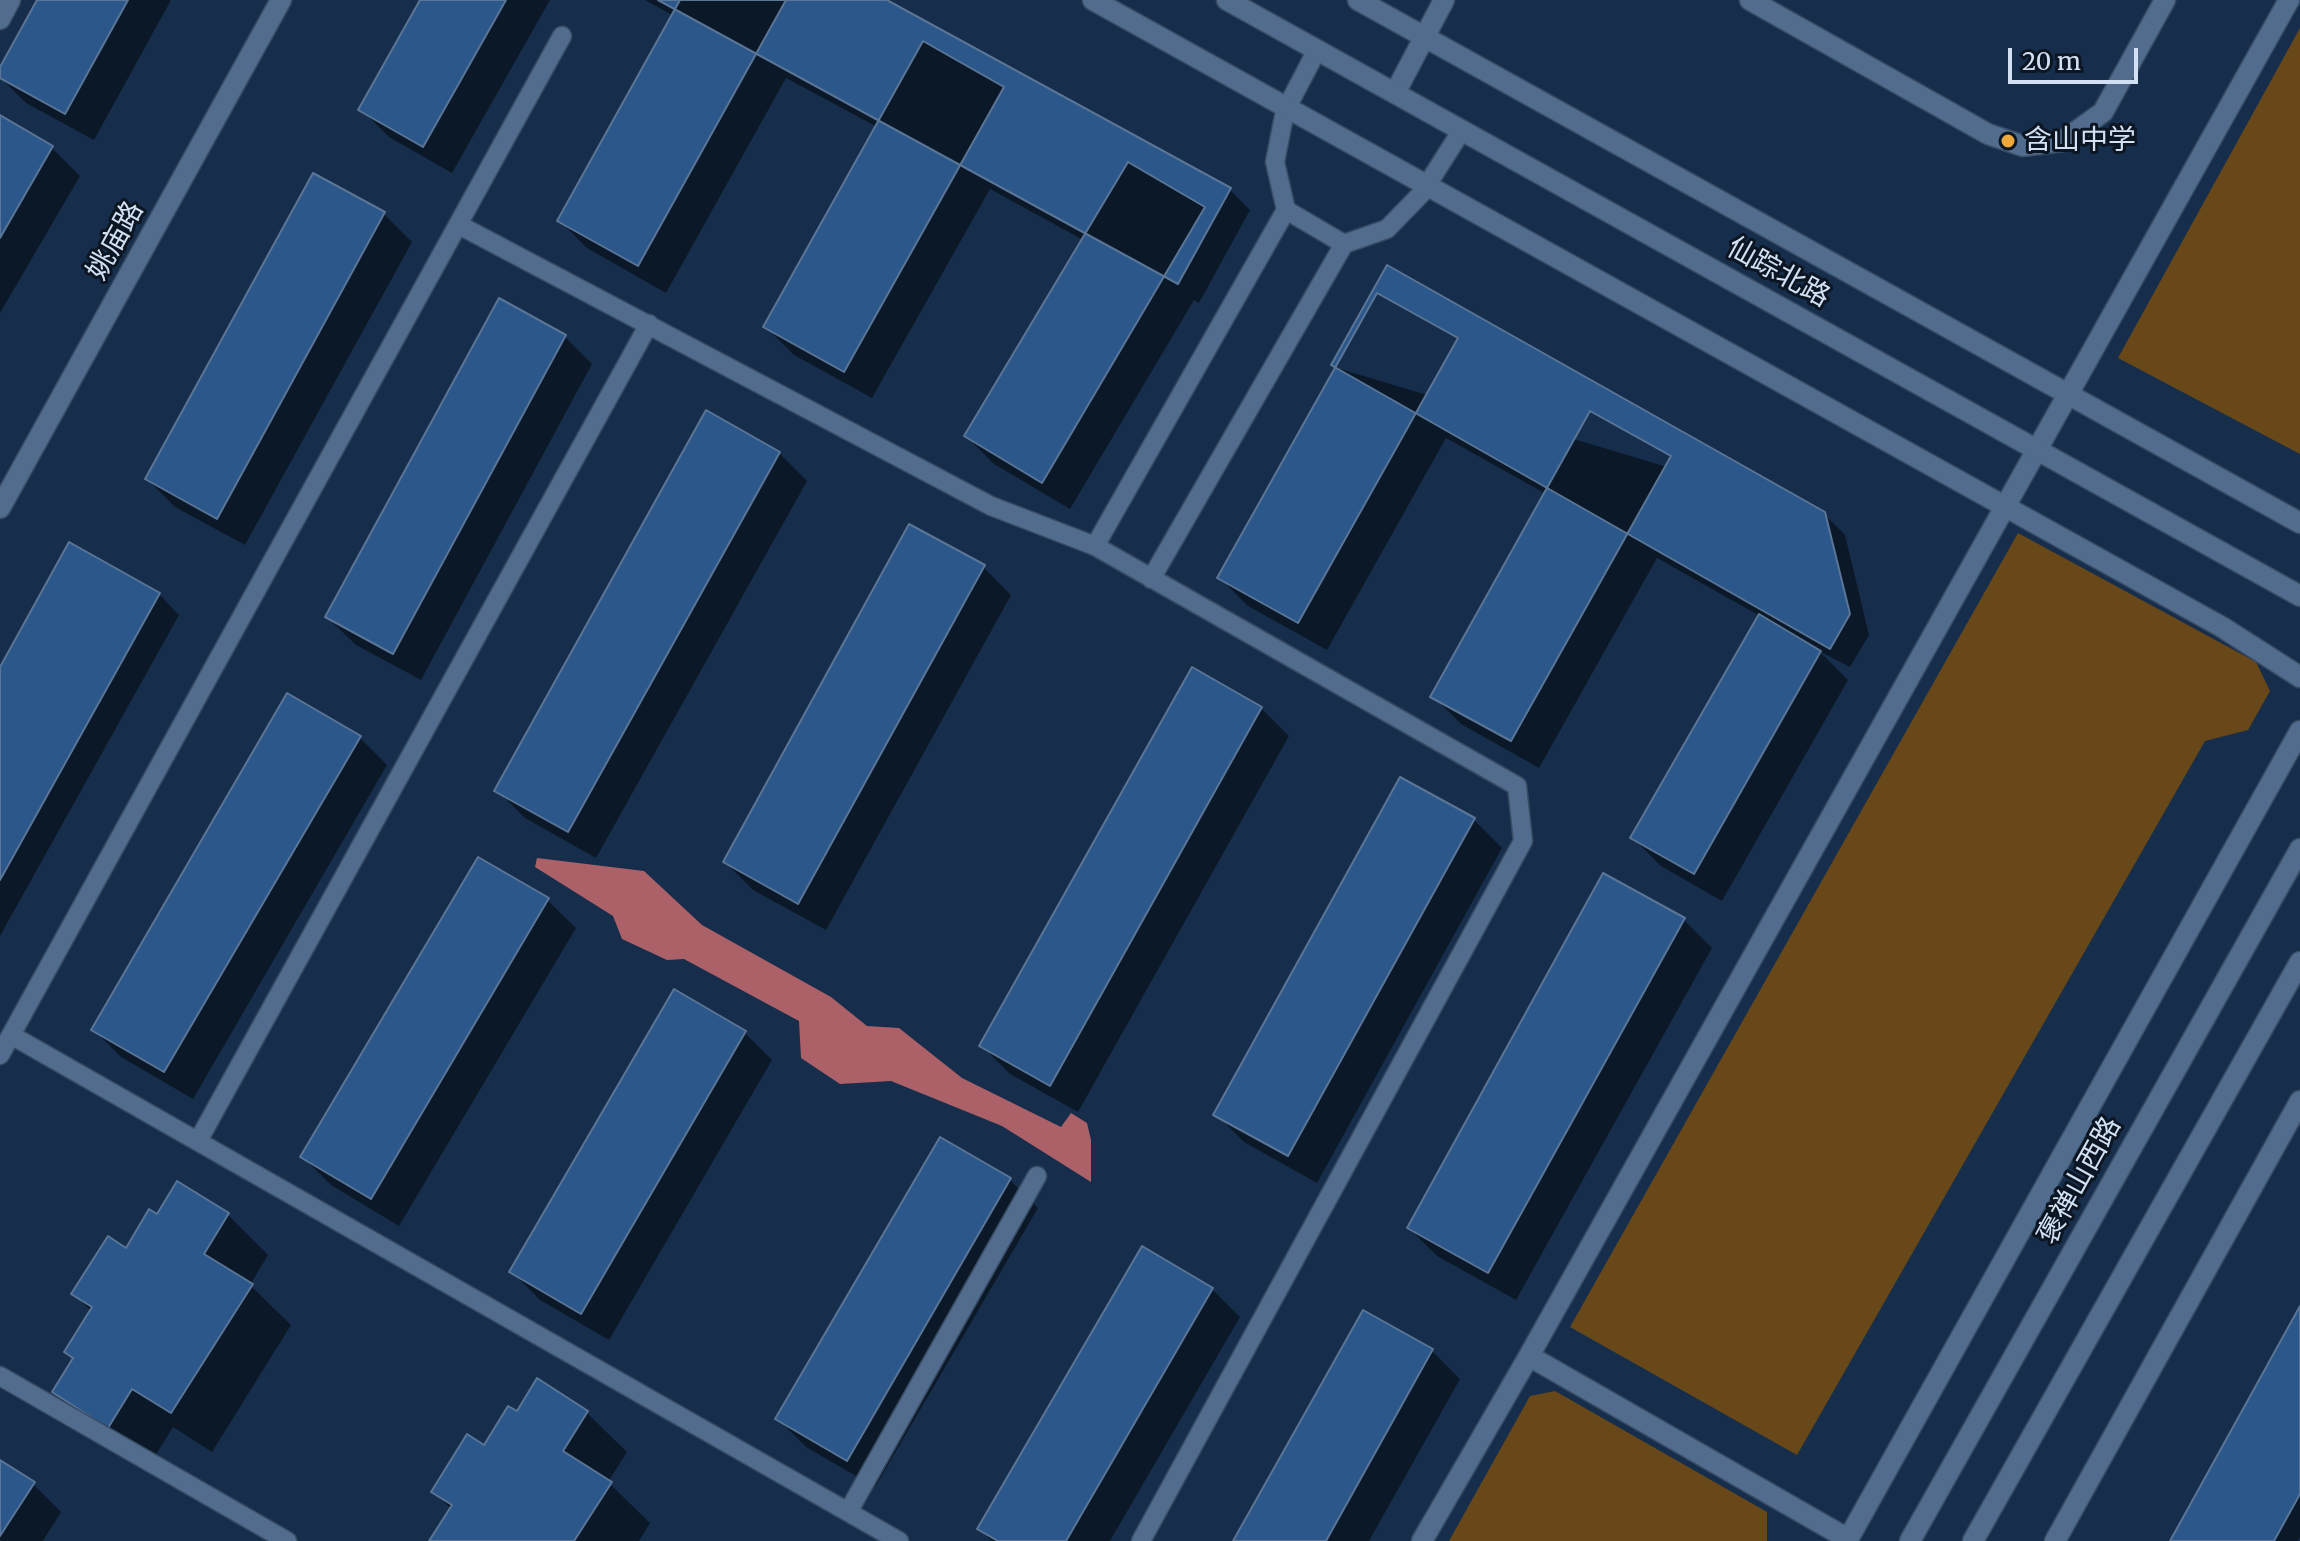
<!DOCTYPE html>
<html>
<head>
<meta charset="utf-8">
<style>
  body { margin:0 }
  #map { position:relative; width:2300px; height:1541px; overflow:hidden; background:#162e4b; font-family:Merriweather,serif }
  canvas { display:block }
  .scale { position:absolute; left:2008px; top:48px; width:130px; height:36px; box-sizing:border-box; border:4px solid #d1e0f3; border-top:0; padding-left:10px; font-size:24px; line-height:28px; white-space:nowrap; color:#d1e0f3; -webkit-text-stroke:6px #0c1623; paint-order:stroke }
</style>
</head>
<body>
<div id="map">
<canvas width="2300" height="1541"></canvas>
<div class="scale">20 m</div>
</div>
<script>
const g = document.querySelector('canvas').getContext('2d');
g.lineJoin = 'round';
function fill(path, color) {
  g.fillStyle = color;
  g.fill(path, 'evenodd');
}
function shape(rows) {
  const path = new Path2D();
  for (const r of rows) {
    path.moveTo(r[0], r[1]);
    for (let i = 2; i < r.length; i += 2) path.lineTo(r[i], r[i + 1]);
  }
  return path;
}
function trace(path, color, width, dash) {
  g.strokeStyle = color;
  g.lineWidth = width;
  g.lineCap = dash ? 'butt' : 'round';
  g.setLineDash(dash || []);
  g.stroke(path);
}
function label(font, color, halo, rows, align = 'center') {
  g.font = font + ' Merriweather,"Noto Sans SC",serif';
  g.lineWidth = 6;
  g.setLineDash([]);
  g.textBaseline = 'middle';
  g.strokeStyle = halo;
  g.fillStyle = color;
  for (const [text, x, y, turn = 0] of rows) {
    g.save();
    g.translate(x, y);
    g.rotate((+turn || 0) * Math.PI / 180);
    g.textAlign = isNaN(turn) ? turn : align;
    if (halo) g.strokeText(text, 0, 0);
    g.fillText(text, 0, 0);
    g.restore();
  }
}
fill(shape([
  [2300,28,2300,454,2118,358],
  [2018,533,2256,662,2270,691,2248,730,2205,741,1797,1455,1570,1327],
  [1555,1391,1767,1512,1767,1541,1449,1541,1530,1396]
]), '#684818');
fill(shape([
  [537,858,644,871,702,925,831,997,867,1026,899,1028,962,1078,1061,1127,1071,1113,1087,1123,1091,1140,1091,1182,1002,1126,891,1081,840,1084,801,1058,799,1021,684,959,667,960,622,939,613,916,535,867]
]), '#ac6169');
fill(shape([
  [40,0,171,0,94,140,26,103,0,77,0,72],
  [423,0,550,0,452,173,389,137,361,109],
  [645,0,883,0,1230,190,1250,210,1199,303,1194,300,1070,509,994,464,966,436,1083,240,990,189,872,398,794,355,766,327,877,127,786,78,666,293,587,248,559,220,674,16],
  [0,117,52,148,80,176,0,313],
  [384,214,412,242,245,545,175,507,147,479],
  [564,336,592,364,421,680,356,645,327,617],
  [1337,368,1824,514,1845,535,1869,635,1850,667,1819,651,1848,680,1722,901,1661,866,1633,838,1760,616,1657,558,1539,768,1461,724,1433,696,1546,494,1446,438,1327,650,1248,606,1220,578],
  [779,453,807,481,596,858,525,818,497,790],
  [983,567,1011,595,826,930,753,890,725,862],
  [159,594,179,615,0,936,0,671],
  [1261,708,1289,736,1078,1112,1010,1074,982,1046],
  [359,737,387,765,193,1099,121,1057,93,1029],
  [1474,820,1502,848,1317,1183,1244,1142,1216,1114],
  [547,900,576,928,399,1226,331,1185,303,1157],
  [1684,920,1712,948,1516,1300,1437,1256,1409,1228],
  [744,1032,772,1060,609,1340,540,1300,512,1272],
  [1010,1180,1038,1208,875,1487,806,1447,778,1419],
  [178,1184,228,1215,268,1255,250,1285,291,1325,212,1452,173,1427,149,1466,94,1432,54,1392,74,1360,66,1352,92,1312,74,1294,126,1251,158,1217],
  [1212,1289,1240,1317,1110,1541,992,1541,979,1529],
  [2300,1310,2300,1537,2298,1541,2172,1541],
  [1364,1313,1432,1351,1460,1379,1369,1541,1236,1541],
  [538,1381,587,1413,627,1452,608,1482,650,1523,639,1541,431,1541,451,1509,433,1491,485,1447,517,1414],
  [0,1462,33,1484,61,1512,43,1541,0,1541]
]), '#0007');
const building = shape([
  [37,0,128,0,65,114,0,78,0,67,37,0],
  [420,0,506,0,423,147,358,110,420,0],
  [658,0,887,0,1231,188,1178,284,658,0],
  [680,0,786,0,638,266,557,221,680,0],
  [923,41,1004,87,844,372,763,327,923,41],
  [0,115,53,146,0,238,0,115],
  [1128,162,1205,207,1042,483,964,436,1128,162],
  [313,173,385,212,217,519,145,479,313,173],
  [1387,265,1825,512,1850,614,1830,649,1331,365,1387,265],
  [1377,293,1458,338,1298,623,1217,578,1377,293],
  [499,298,566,335,393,654,325,617,499,298],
  [706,410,780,452,568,832,494,791,706,410],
  [1590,411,1671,456,1511,741,1430,697,1590,411],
  [909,524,985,565,798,904,723,862,909,524],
  [69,542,160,593,0,880,0,667,69,542],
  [1759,614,1821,651,1694,874,1630,838,1759,614],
  [1192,667,1262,707,1050,1086,979,1046,1192,667],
  [287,693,361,736,164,1072,91,1030,287,693],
  [1400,777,1475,818,1288,1156,1213,1115,1400,777],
  [478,857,549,898,371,1199,300,1157,478,857],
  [1603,873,1685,918,1488,1273,1407,1228,1603,873],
  [674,989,746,1031,581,1314,509,1272,674,989],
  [940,1137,1011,1178,847,1461,775,1419,940,1137],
  [177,1181,229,1213,204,1254,253,1284,171,1413,132,1389,108,1428,52,1392,73,1358,64,1352,92,1307,71,1294,108,1236,126,1248,149,1209,157,1214,177,1181],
  [1142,1246,1213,1288,1066,1541,998,1541,977,1529,1142,1246],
  [2300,1306,2300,1494,2274,1541,2170,1541,2300,1306],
  [1363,1310,1433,1349,1326,1541,1233,1541,1363,1310],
  [537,1378,588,1411,563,1451,612,1482,574,1541,429,1541,452,1505,431,1492,467,1434,484,1445,508,1406,517,1411,537,1378],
  [0,1460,35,1482,0,1536,0,1460]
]);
fill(building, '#2b578b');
trace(building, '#5a7596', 2);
const lane = shape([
  [1317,50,1285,111,1275,162,1286,210,1344,244,1387,229,1422,193,1462,130],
  [459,225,991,506,1095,546,1517,786,1523,841,1141,1541],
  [1095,546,1286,210],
  [1151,579,1344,244],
  [11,1035,899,1541],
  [0,1055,562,36],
  [198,1141,649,324],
  [0,1376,287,1541],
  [848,1512,1037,1176]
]);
const street = shape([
  [1093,0,2222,627,2300,677],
  [1358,0,2300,523],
  [1750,0,1988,134,2023,146,2063,141,2103,112,2165,0],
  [0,19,10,0],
  [1395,93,1444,0],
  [1529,1356,1848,1539],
  [1422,1541,1529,1356,2289,0],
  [1847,1541,2300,731],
  [2055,1541,2300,1101]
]);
const secondary = shape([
  [1227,0,2300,596],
  [0,508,281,0],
  [1910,1541,2300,849],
  [1973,1541,2300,962]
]);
trace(lane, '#374b63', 21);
trace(street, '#374b63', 23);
trace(secondary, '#374b63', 23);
trace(lane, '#516c8d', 18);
trace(street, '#516c8d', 20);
trace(secondary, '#516c8d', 20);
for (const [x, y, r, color] of [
  [2008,141,8,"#eea83c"]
]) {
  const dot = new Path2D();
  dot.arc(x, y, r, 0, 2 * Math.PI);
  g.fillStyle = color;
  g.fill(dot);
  trace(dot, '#0c1623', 3);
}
label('28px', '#d1e0f3', '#0c1623', [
  ["含山中学",2024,141]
], 'left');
label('28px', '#d1e0f3', '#0c1623', [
  ["姚庙路",116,241,-61],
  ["仙踪北路",1778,273,29],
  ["褒禅山西路",2080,1181,-61]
]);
</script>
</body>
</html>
